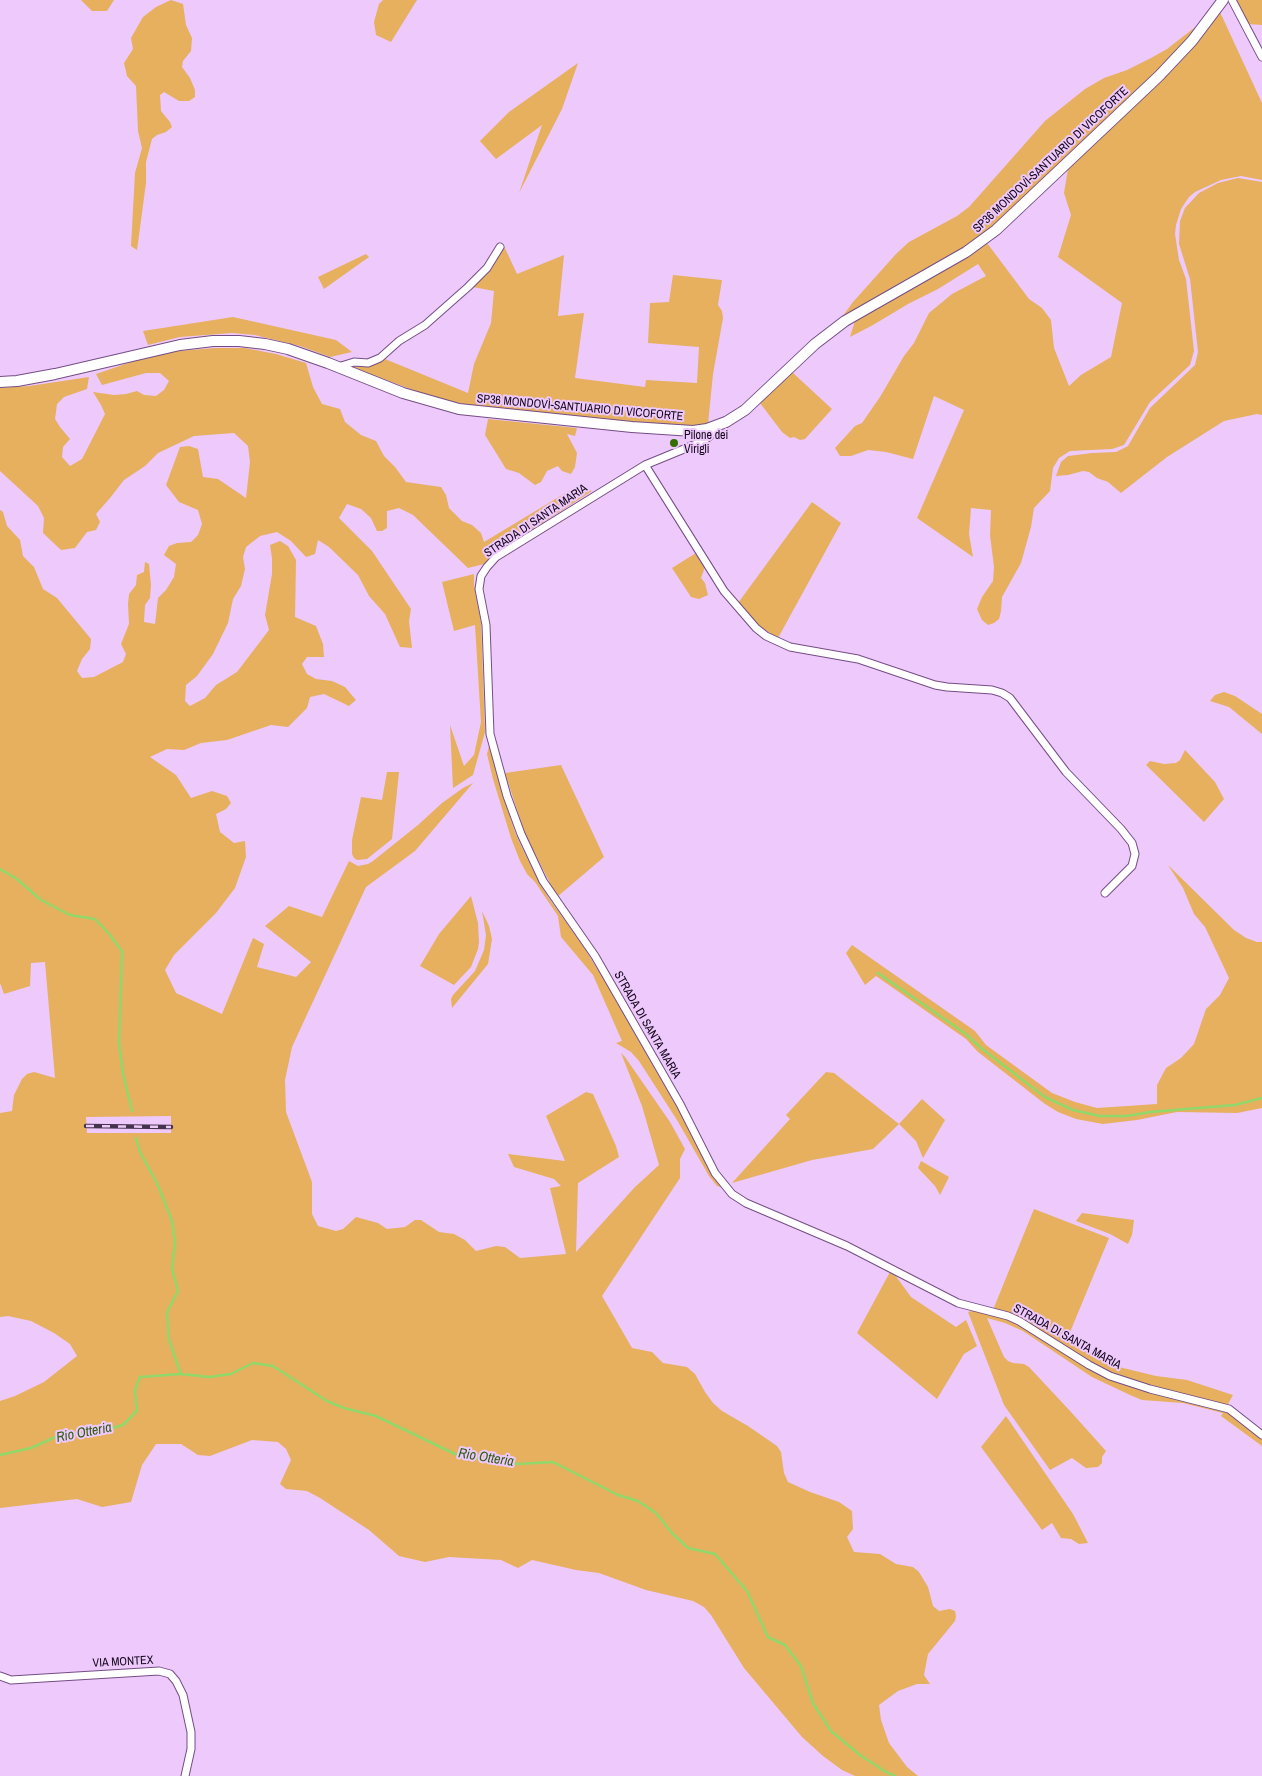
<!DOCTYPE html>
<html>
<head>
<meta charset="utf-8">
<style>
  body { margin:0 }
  canvas { display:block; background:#edc9fc }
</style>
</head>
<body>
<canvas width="1262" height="1776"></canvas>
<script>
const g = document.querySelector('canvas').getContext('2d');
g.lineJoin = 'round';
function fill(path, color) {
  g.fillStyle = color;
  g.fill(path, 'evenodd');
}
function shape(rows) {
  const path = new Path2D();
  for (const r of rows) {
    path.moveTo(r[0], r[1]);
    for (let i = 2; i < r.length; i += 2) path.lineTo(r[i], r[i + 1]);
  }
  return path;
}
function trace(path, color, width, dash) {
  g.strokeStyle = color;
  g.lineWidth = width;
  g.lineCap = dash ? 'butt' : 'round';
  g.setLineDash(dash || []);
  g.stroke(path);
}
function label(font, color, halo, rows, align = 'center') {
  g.font = font + ' "Archivo Narrow",sans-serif';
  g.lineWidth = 4;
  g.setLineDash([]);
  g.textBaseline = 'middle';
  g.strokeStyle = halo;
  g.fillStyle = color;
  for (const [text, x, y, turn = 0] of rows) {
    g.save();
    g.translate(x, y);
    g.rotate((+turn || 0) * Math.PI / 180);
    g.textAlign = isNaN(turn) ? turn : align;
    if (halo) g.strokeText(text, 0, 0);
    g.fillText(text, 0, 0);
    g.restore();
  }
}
fill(shape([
  [81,0,114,0,107,11,92,11],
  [171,0,183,4,186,25,192,38,191,51,183,61,182,67,190,78,195,90,195,97,189,101,179,101,164,92,160,95,161,111,170,122,172,127,166,132,157,135,152,139,146,162,146,183,137,250,131,246,135,173,142,148,138,131,136,86,127,76,124,63,133,49,131,38,143,17,156,7],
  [383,0,417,0,391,42,376,35,374,22,379,4],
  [1235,0,1262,0,1262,25,1248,24],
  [1220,12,1262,103,1262,180,1241,176,1221,180,1195,192,1189,197,1181,209,1176,225,1175,234,1179,260,1186,279,1194,351,1190,365,1150,402,1124,445,1112,449,1070,451,1059,458,1053,468,1050,491,1034,508,1031,527,1021,563,1002,597,1001,611,999,619,994,623,988,625,982,620,977,609,982,597,993,581,994,567,990,535,991,510,971,508,969,534,973,557,917,518,964,410,934,396,913,459,886,452,868,450,851,456,840,456,835,448,855,426,862,423,880,397,904,356,914,343,929,313,952,294,986,276,978,264,938,289,908,304,873,325,850,337,855,321,969,256,987,243,1029,299,1042,308,1051,320,1054,348,1069,386,1081,375,1111,357,1122,303,1058,257,1071,215,1064,193,1068,169,1179,63],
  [1203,21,1155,75,1057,166,1008,214,972,243,896,285,840,320,853,302,896,254,909,242,957,216,969,207,1045,121,1085,89,1104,78,1127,70,1151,58,1167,49],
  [578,63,562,109,519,193,542,125,496,159,480,141,509,112],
  [1238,178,1262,182,1262,415,1257,414,1224,421,1167,457,1121,493,1108,482,1097,478,1089,472,1083,471,1068,475,1056,476,1061,462,1068,456,1092,453,1116,452,1128,446,1150,408,1195,365,1198,352,1190,279,1179,244,1180,221,1185,208,1199,193,1218,183],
  [504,246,517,274,564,255,558,316,584,313,575,378,645,387,646,380,697,383,699,347,648,343,650,303,669,302,673,275,722,280,718,305,722,311,723,318,713,374,708,424,689,426,632,423,478,407,432,397,349,366,369,367,385,359,468,393,474,364,491,323,494,291,473,287,489,269],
  [366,254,369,257,324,289,318,277],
  [233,317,336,340,352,352,330,357,300,346,275,340,255,335,232,333,180,337,148,345,143,331],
  [215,348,245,348,276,354,306,363,313,387,322,404,340,409,345,422,361,435,376,441,384,456,395,467,406,482,441,487,446,495,449,508,462,521,472,525,481,533,484,542,577,486,592,491,504,548,484,564,468,568,413,515,399,508,387,511,387,528,382,531,377,531,371,518,361,509,347,504,339,518,372,551,411,609,409,621,412,648,400,647,385,614,369,596,358,575,329,547,318,540,315,554,306,557,291,541,277,532,260,536,246,547,243,557,245,569,241,586,233,599,228,623,213,654,197,676,186,685,185,701,190,706,205,698,216,685,237,672,269,630,265,615,272,574,272,558,270,545,280,541,288,546,296,560,295,617,316,626,323,644,324,657,307,657,302,664,307,674,316,679,332,681,345,687,356,700,349,706,324,694,310,697,307,708,288,727,271,725,227,740,201,743,184,750,167,749,150,757,176,775,191,798,212,791,227,796,231,803,226,809,216,814,220,832,234,843,245,841,246,857,235,888,216,913,174,955,165,970,176,993,222,1014,253,938,264,944,257,967,296,977,311,962,265,926,289,906,322,917,349,861,358,866,368,864,373,861,418,825,442,803,463,788,473,783,415,851,366,887,292,1047,285,1080,286,1112,312,1182,312,1214,318,1226,336,1231,343,1229,356,1217,378,1223,387,1229,405,1227,415,1220,421,1220,439,1232,454,1234,465,1240,476,1251,496,1246,505,1247,520,1258,566,1254,550,1188,561,1186,554,1179,514,1167,508,1154,565,1161,546,1116,586,1092,593,1094,616,1146,619,1157,578,1183,576,1252,635,1187,659,1165,642,1106,621,1053,625,1057,670,1122,685,1149,680,1159,680,1178,602,1296,632,1348,652,1352,663,1363,687,1367,695,1374,705,1392,713,1403,722,1411,748,1426,777,1446,781,1452,784,1473,788,1482,810,1492,839,1502,852,1511,853,1529,847,1537,854,1552,880,1554,896,1564,913,1567,919,1572,928,1587,933,1606,939,1611,950,1609,955,1611,956,1616,955,1621,928,1654,924,1675,930,1684,917,1684,898,1691,879,1705,881,1720,889,1743,907,1767,918,1776,855,1776,842,1770,823,1756,802,1737,744,1668,711,1615,704,1607,693,1601,646,1590,599,1573,576,1570,532,1560,518,1568,501,1560,449,1557,425,1562,399,1556,369,1530,320,1498,307,1491,286,1489,280,1484,291,1460,286,1449,278,1442,252,1440,210,1456,198,1455,181,1444,156,1444,142,1465,131,1502,102,1507,77,1499,0,1508,0,1401,15,1396,44,1382,77,1356,70,1344,54,1333,31,1321,8,1316,0,1317,0,1113,12,1111,14,1095,22,1079,27,1074,34,1072,55,1078,45,962,31,963,30,986,4,994,0,983,0,510,3,512,7,526,20,540,23,556,34,567,43,589,57,598,91,639,90,649,82,659,77,671,82,678,94,677,123,662,126,654,121,644,129,624,128,604,129,594,136,585,137,575,144,572,145,562,149,564,151,585,150,598,145,605,144,622,155,624,158,598,166,590,174,577,176,564,164,555,169,546,177,543,191,542,198,535,202,524,198,510,179,502,166,485,180,447,189,446,198,449,203,477,218,479,246,498,250,462,248,446,234,433,194,436,158,453,145,466,124,480,110,498,96,514,100,522,96,530,87,532,75,548,61,550,43,533,44,518,38,506,0,471,0,388,29,386,89,377,87,389,64,397,57,404,55,419,60,427,70,439,63,447,62,457,70,466,82,459,105,414,101,405,93,392,114,395,126,394,137,391,144,395,156,396,164,390,169,381,160,373,146,373,102,385,96,374,143,358,179,351],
  [171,1116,171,1133,87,1133,86,1117],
  [792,372,832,409,805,439,800,440,794,437,790,438,782,432,760,403],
  [488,419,577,428,575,436,567,434,577,453,575,467,571,474,562,471,558,466,547,471,541,482,535,485,519,473,506,469,485,435],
  [812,502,841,523,778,638,759,626,738,603],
  [696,553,705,567,701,578,705,583,708,595,699,599,691,597,672,568],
  [474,574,474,585,481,622,485,732,473,775,453,788,450,725,464,766,474,755,481,722,475,625,454,631,442,582],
  [1224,692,1235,696,1262,714,1262,734,1229,707,1210,701,1215,695],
  [489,746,509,814,516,835,532,868,548,897,580,941,606,983,723,1188,717,1186,709,1176,677,1120,639,1061,631,1052,616,1043,622,1041,593,975,561,937,558,916,535,882,527,874,520,861,511,838,493,779,487,754],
  [1185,750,1215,782,1224,799,1204,822,1146,765,1150,761,1164,764,1176,763,1180,760],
  [561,765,604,857,557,897,525,834,505,773],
  [387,772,399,772,392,839,367,859,357,860,354,858,352,854,352,840,361,797,382,800],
  [1168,865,1234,930,1246,938,1257,942,1262,942,1262,1108,1237,1113,1177,1112,1137,1120,1103,1124,1076,1119,1058,1112,1045,1104,978,1052,966,1039,876,976,865,985,846,953,852,945,975,1031,986,1045,1052,1093,1075,1102,1097,1108,1157,1104,1157,1085,1166,1068,1181,1058,1194,1044,1206,1009,1220,995,1229,978,1205,927,1194,914,1183,888],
  [471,896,478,923,479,942,478,949,471,967,454,985,420,966,439,934],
  [482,911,489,926,492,939,488,964,452,1008,451,999,453,995,475,971,484,950,486,935],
  [826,1072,834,1073,899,1124,922,1099,945,1120,923,1158,916,1141,899,1124,873,1149,812,1160,732,1183,790,1119,786,1115],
  [921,1161,949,1177,940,1195,935,1186,918,1168],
  [1034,1209,1109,1238,1068,1337,1093,1354,1119,1367,1156,1376,1187,1380,1233,1395,1227,1406,1122,1378,1092,1364,1029,1323,993,1310],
  [1082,1213,1134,1220,1132,1235,1128,1244,1110,1234,1076,1221],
  [890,1272,895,1275,911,1297,956,1327,966,1320,977,1346,964,1354,937,1399,857,1333],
  [976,1310,1013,1320,1089,1368,1229,1412,1262,1438,1262,1446,1221,1416,1223,1413,1183,1403,1142,1400,1130,1395,1092,1377,1023,1331,1005,1323,987,1318,1004,1357,1008,1361,1013,1363,1024,1364,1029,1367,1071,1412,1106,1451,1102,1457,1102,1463,1098,1467,1086,1468,1072,1458,1050,1470,1004,1405,968,1312],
  [1006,1416,1073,1514,1088,1543,1079,1544,1071,1539,1061,1538,1052,1523,1042,1530,981,1447]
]), '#e6b05f');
trace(shape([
  [0,869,17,879,41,900,70,915,95,919,110,935,122,951,119,1043,123,1074,132,1111],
  [878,973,966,1034,981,1048,1045,1097,1073,1110,1100,1116,1127,1116,1150,1112,1235,1105,1262,1098],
  [136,1138,140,1152,157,1183,172,1221,175,1242,172,1268,178,1291,167,1312,169,1340,181,1374],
  [0,1455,31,1448,60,1435,98,1432,123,1425,137,1411,135,1391,140,1377,181,1374,209,1377,231,1374,253,1363,273,1366,327,1401,344,1408,376,1416,455,1454,485,1460,518,1464,553,1462,618,1495,638,1501,656,1513,672,1533,688,1548,715,1554,747,1591,768,1637,785,1645,801,1666,813,1703,831,1731,860,1755,886,1772,895,1776]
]), '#91d86b', 2.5);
const street = shape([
  [1232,0,1262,57],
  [338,367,354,362,368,363,380,358,399,341,425,325,468,287,487,268,500,247],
  [718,425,709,437,701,442,645,465,496,557,487,567,481,576,479,589,486,625,490,734,507,796,521,834,543,881,595,956,680,1104,715,1173,732,1194,746,1203,847,1246,958,1303,1008,1316,1019,1321,1089,1365,1110,1376,1150,1389,1229,1409,1262,1435],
  [645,465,724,591,756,628,766,636,790,647,858,659,935,685,947,687,992,690,1002,693,1010,698,1066,772,1121,829,1132,843,1135,854,1132,866,1105,893],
  [0,1676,11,1680,159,1671,170,1674,176,1681,183,1695,191,1732,191,1749,185,1776]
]);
const secondary = shape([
  [0,382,17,381,55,374,180,345,213,341,239,341,265,344,288,349,328,363,403,393,459,409,632,427,693,431,707,429,726,422,745,410,815,344,845,321,966,252,996,230,1159,76,1192,41,1223,0]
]);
trace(street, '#754d85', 9);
trace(secondary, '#754d85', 12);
trace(street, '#fff', 7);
trace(secondary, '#fff', 10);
const rail = shape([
  [86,1126,171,1127]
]);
trace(rail, '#45324d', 4.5);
trace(rail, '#edc9fc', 2.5, [8]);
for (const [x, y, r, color] of [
  [674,443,5,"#346f00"]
]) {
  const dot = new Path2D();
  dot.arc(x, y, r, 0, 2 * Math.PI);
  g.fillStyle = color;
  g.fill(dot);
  trace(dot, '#edc9fc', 2);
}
label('12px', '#130519', '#edc9fc', [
  ["SP36 MONDOVÌ-SANTUARIO DI VICOFORTE",1051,160,-43],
  ["SP36 MONDOVÌ-SANTUARIO DI VICOFORTE",580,408,5],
  ["STRADA DI SANTA MARIA",536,521,-34],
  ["STRADA DI SANTA MARIA",647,1025,60],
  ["STRADA DI SANTA MARIA",1067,1337,29],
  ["VIA MONTEX",123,1662,-3]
]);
label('12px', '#130519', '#edc9fc', [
  ["Pilone dei",684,436],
  ["Virigli",684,450]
], 'left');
label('italic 14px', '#305c12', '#edc9fc', [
  ["Rio Otteria",84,1433,-11],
  ["Rio Otteria",486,1458,9]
]);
</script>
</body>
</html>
